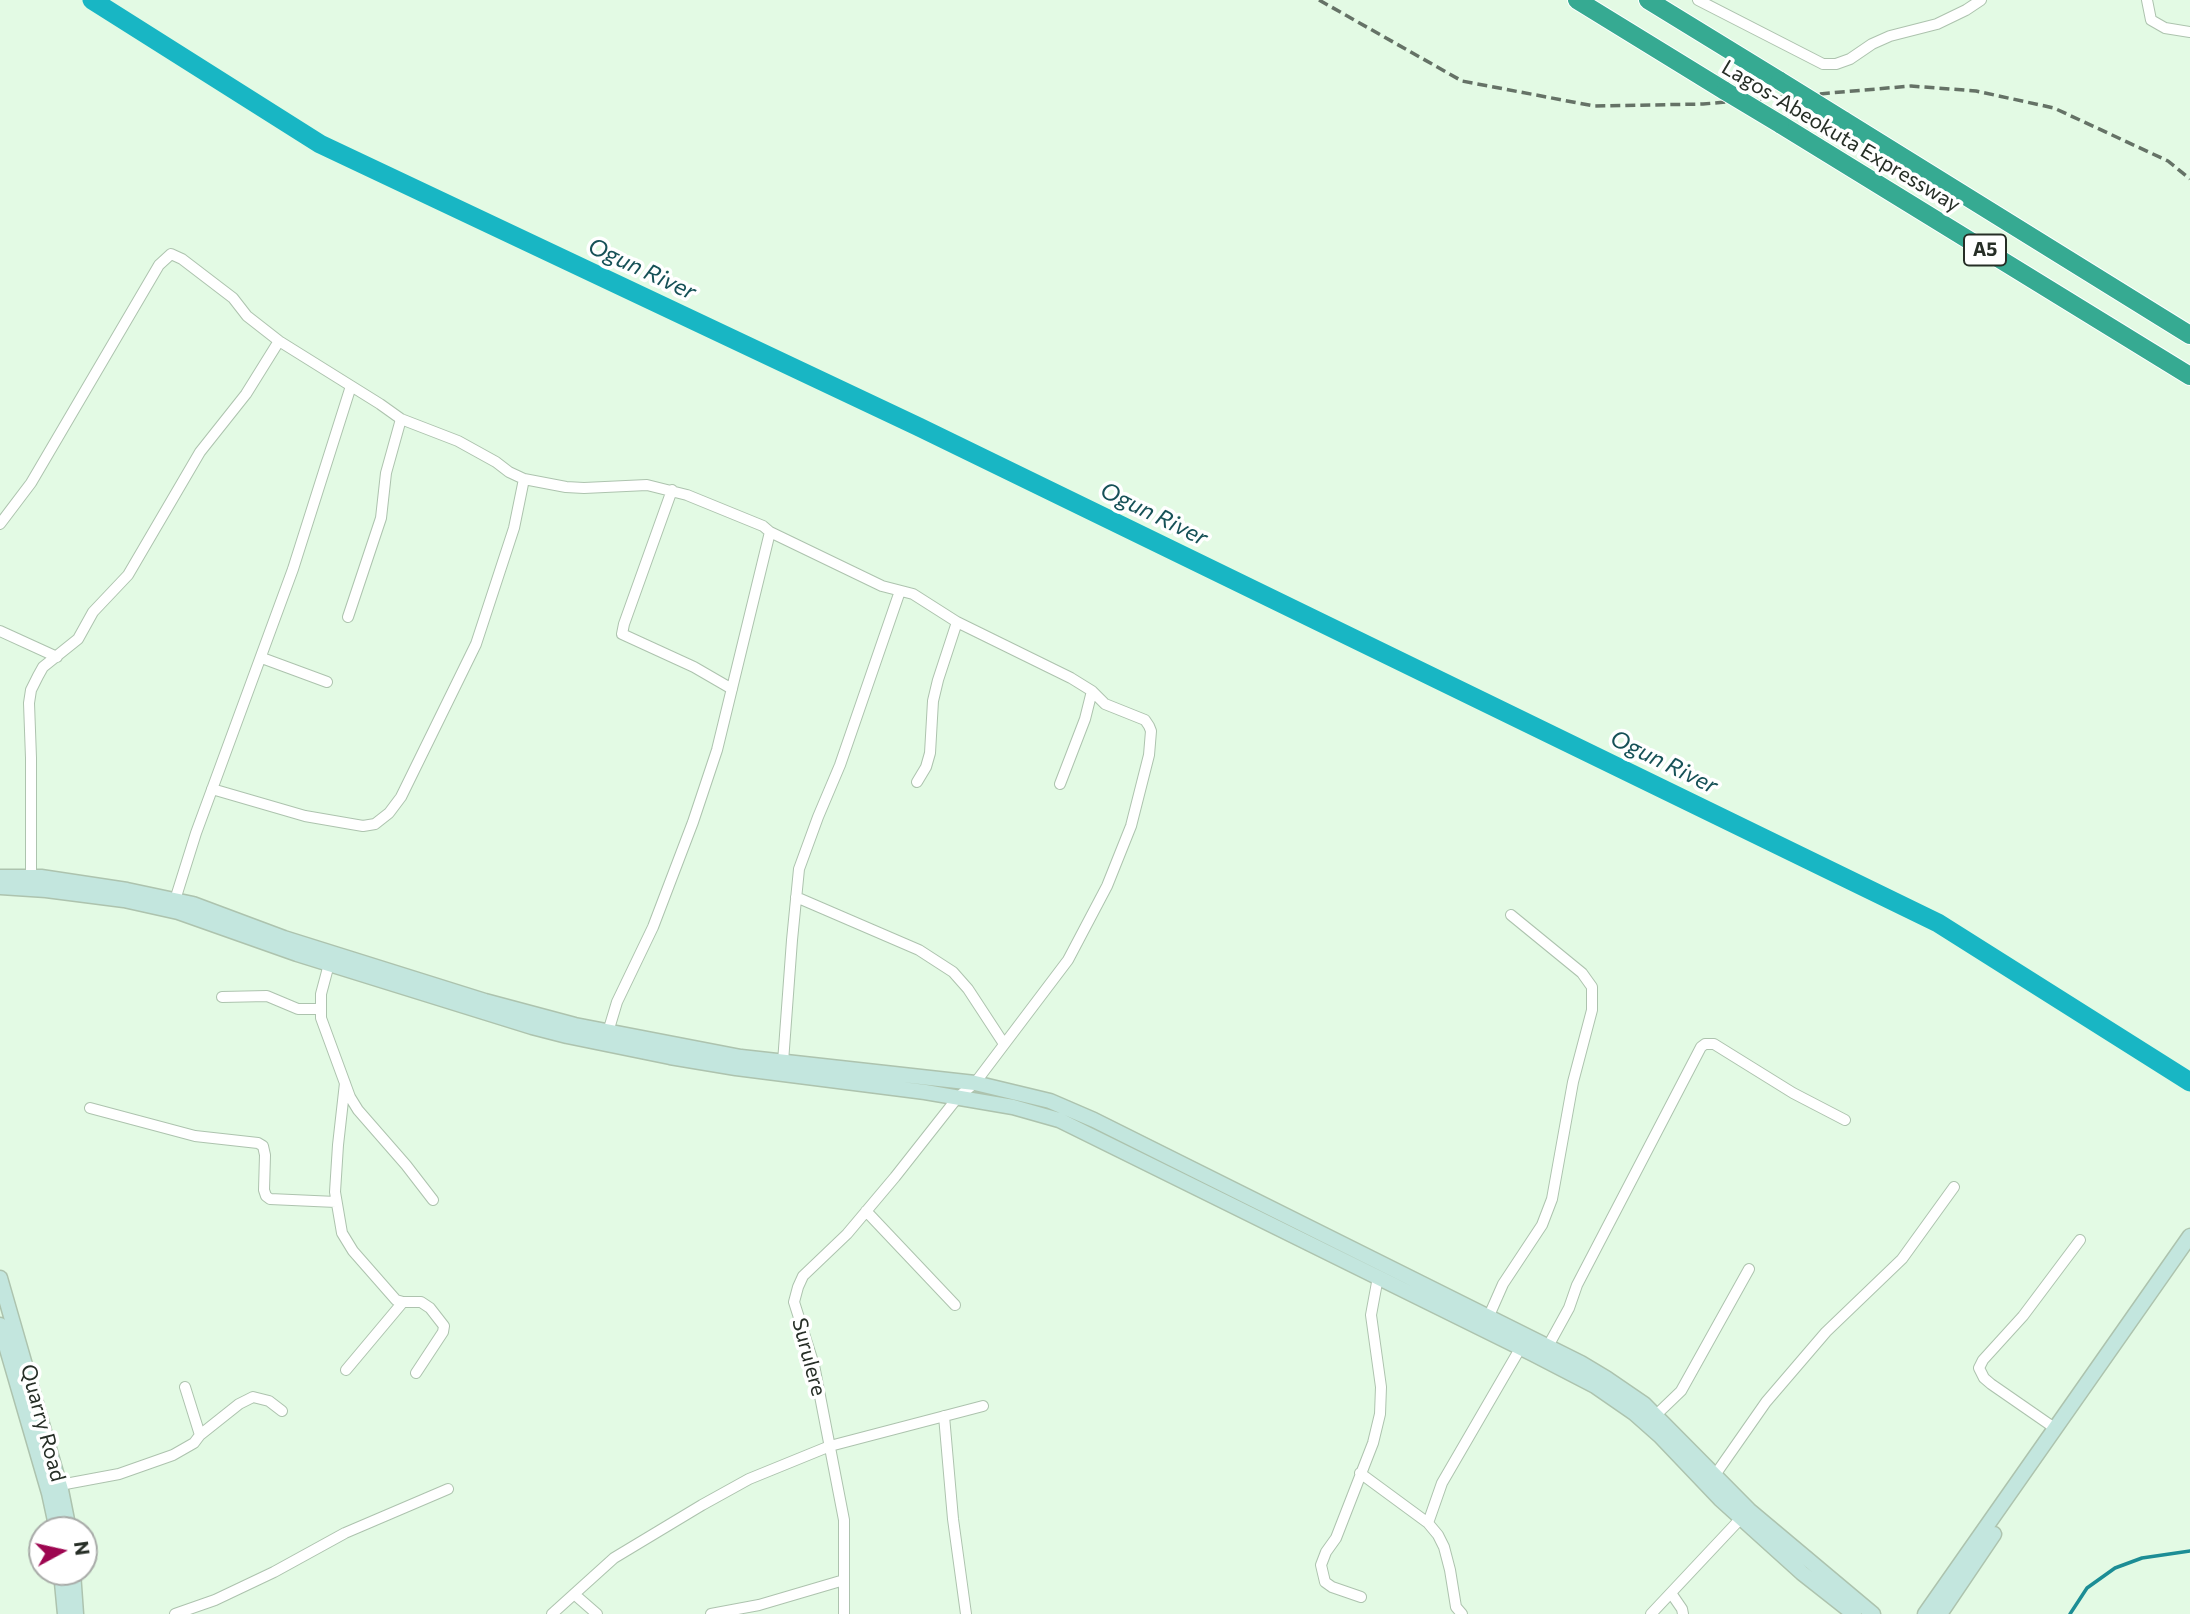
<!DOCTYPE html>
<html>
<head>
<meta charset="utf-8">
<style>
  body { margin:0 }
  #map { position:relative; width:2190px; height:1614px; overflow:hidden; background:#e3fae4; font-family:Commissioner,sans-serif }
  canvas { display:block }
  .north { position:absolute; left:28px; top:1516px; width:70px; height:70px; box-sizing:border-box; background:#fff; border:2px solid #a8aba8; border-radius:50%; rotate:82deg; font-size:19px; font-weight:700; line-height:28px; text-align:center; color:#262e26 }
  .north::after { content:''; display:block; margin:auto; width:24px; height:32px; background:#9d0650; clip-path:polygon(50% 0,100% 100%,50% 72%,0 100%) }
</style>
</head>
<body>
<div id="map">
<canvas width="2190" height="1614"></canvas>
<div class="north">N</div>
</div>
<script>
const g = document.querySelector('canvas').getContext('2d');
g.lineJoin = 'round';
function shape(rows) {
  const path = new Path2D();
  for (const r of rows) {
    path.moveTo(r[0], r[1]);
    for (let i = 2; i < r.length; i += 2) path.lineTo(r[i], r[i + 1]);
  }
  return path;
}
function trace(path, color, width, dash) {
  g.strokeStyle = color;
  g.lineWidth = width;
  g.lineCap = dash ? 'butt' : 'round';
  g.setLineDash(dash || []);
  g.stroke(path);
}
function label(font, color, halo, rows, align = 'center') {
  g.font = font + ' Commissioner,sans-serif';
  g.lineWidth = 7;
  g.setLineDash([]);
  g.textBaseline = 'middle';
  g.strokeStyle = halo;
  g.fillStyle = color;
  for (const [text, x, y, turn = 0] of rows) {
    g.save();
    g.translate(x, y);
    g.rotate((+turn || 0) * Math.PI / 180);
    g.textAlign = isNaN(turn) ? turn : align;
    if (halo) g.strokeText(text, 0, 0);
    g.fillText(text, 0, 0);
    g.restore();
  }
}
trace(shape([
  [2070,1614,2087,1588,2115,1568,2142,1558,2190,1551]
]), '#1c8d95', 3.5);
trace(shape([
  [92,0,320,144,919,427,1938,923,2190,1082]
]), '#18b6c4', 19);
const street = shape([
  [1698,0,1823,64,1836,64,1850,59,1872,44,1890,36,1937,24,1966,10,1981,0],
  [2147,0,2151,20,2165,28,2190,32],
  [672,490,624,624,622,634,694,667,732,689],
  [0,524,31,483,159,265,171,254,182,259,233,298,247,316,279,341,380,404,401,419,458,441,496,462,509,472,524,479,566,487,584,488,647,485,687,495,763,526,770,532,882,586,913,594,957,622,1071,678,1092,691,1105,704,1145,720,1149,726,1151,731,1149,755,1131,826,1107,886,1068,960,975,1083,958,1097,895,1177,847,1234,803,1276,798,1287,794,1302,814,1365,844,1520,844,1614],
  [348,617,381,518,386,473,401,419],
  [0,631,57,657],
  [262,658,327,682],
  [917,782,926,767,930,753,933,701,938,680,957,622],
  [1060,784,1085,719,1092,691],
  [212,789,305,816,363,826,375,824,389,813,401,797,476,644,514,528,524,479],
  [31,877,31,758,29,703,31,690,38,676,43,667,78,639,93,612,128,575,200,452,246,394,279,341],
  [796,897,919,950,953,972,968,989,1004,1044],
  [175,900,196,833,293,569,351,386],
  [329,964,321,994,321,1018,350,1097,358,1110,406,1165,433,1200],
  [222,997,267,996,298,1009,320,1009],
  [608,1032,617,1002,653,927,693,822,717,750,770,532],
  [783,1062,792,940,799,869,818,817,840,765,900,591],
  [345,1083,338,1145,335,1192,342,1233,353,1251,396,1300,403,1302,421,1302,430,1308,444,1326,443,1332,416,1373],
  [90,1108,195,1136,258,1143,263,1146,265,1155,264,1190,266,1196,270,1199,336,1202],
  [866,1211,955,1305],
  [1488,1318,1503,1284,1542,1225,1552,1199,1573,1082,1592,1010,1592,987,1582,973,1511,915],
  [1547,1348,1569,1308,1577,1285,1701,1047,1705,1044,1714,1044,1793,1093,1845,1120],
  [346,1370,403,1302],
  [1656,1415,1681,1391,1749,1269],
  [944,1416,953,1519,966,1614],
  [2056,1429,1991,1384,1984,1378,1979,1368,1983,1360,2023,1316,2080,1240],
  [200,1435,239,1404,253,1397,269,1401,282,1411],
  [1360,1473,1428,1523,1438,1535,1444,1547,1450,1570,1456,1607,1462,1614],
  [1715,1475,1766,1402,1826,1332,1902,1259,1954,1187],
  [60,1485,119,1474,173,1455,194,1443,200,1435,185,1387],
  [1428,1523,1442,1483,1521,1347],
  [1671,1593,1682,1609,1683,1614],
  [574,1594,597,1614],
  [1361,1597,1332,1587,1325,1582,1321,1565,1326,1552,1336,1538,1373,1443,1380,1414,1381,1387,1371,1315,1378,1277],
  [175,1614,215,1600,274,1572,345,1533,448,1489],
  [552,1614,614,1558,702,1505,749,1479,830,1446,983,1406],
  [711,1614,759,1605,844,1580],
  [1651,1614,1744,1515]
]);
const secondary = shape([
  [0,877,41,877,127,890,193,904,284,938,485,1001,575,1025,741,1057,975,1083,1050,1101,1094,1120,1581,1363,1606,1378,1644,1404,1749,1510,1873,1614],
  [0,887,46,890,124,900,178,912,297,954,532,1027,567,1036,670,1057,736,1068,925,1092,1013,1107,1059,1120,1533,1354,1595,1386,1634,1413,1660,1436,1720,1499,1802,1573,1854,1614],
  [0,1278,61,1490,69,1530],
  [0,1325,49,1493,57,1530],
  [61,1572,65,1614],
  [73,1572,76,1614],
  [1925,1614,2190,1236],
  [1940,1614,1994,1534]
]);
const highway = shape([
  [1577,0,1725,91],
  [1648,0,1780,81],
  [1843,120,2190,335],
  [1780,124,2190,376]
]);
trace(street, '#adc3ae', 12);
trace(secondary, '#adc3ae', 17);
trace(highway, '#fff', 20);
trace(street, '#fff', 10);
trace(secondary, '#c3e6de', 14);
trace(highway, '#36aa92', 18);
trace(shape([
  [1319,0,1462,81,1594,106,1703,104,1911,86,1976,91,2054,108,2168,161,2190,179]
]), '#657266', 3.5, [10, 5]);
const highwayBridge = shape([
  [1780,81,1843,120],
  [1725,91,1780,124]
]);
trace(highwayBridge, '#fff', 20, []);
trace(highwayBridge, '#36aa92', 18);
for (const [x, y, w] of [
  [1985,250,42]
]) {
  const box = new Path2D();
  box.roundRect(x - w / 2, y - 15.5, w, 31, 5);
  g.fillStyle = '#fff';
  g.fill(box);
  trace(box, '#262e26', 2);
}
label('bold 19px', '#262e26', null, [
  ["A5",1985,250]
]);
label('21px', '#262e26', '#fff', [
  ["Lagos-Abeokuta Expressway",1841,136,31],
  ["Surulere",809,1357,75],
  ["Quarry Road",43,1423,75]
]);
label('italic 23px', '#165157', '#fff', [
  ["Ogun River",642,269,25],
  ["Ogun River",1154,514,26],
  ["Ogun River",1664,762,26]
]);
</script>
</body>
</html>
